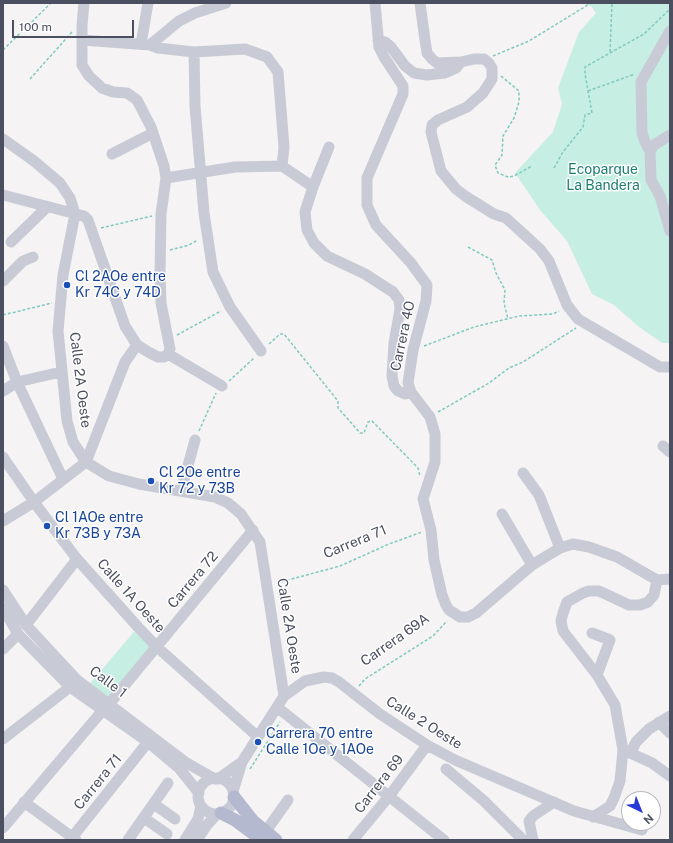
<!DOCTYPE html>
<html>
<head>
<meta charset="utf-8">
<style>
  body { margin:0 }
  #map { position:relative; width:673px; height:843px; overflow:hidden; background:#f5f3f3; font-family:"Public Sans",sans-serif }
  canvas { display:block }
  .frame { position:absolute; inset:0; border:4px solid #4b4f5f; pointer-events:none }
  .north { position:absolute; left:621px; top:791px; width:40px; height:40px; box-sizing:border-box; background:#fff; border:1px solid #b7b9bf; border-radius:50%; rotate:137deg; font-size:11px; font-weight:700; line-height:16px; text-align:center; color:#4b4f5f }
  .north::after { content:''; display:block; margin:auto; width:14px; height:18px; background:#2739da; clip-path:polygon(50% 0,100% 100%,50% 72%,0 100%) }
  .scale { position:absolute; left:12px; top:20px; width:122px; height:18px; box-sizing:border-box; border:2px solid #4b4f5f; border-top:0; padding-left:5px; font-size:12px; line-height:14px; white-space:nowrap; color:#4b4f5f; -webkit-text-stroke:3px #fff; paint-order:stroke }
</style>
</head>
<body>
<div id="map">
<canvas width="673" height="843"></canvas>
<div class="frame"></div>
<div class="north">N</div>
<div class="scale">100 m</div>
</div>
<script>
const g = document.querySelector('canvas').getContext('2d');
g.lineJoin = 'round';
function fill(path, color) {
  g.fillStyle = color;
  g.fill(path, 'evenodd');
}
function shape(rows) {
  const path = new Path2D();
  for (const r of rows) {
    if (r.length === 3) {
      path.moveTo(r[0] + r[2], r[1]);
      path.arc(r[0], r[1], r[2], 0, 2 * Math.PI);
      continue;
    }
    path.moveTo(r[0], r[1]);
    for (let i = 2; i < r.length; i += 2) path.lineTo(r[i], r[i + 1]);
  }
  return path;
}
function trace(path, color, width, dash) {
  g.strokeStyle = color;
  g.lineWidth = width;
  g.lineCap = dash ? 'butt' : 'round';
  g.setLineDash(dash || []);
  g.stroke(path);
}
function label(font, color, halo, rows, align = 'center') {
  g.font = font + ' "Public Sans",sans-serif';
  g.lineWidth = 3;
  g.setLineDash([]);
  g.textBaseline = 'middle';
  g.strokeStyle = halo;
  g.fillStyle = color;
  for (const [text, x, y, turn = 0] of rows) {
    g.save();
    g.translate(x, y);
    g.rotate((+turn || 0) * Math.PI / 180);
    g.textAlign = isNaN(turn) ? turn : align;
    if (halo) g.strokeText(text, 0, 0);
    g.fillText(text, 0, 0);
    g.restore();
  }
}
fill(shape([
  [583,3,670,3,670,343,662,343,638,326,614,305,592,294,567,241,540,210,515,173,553,132,562,104,558,88,579,32,596,13,591,6],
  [138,627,157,647,110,703,87,687]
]), '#c6eee3');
trace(shape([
  [3,50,51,3],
  [610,52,612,3],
  [493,56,529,41,591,3],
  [501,76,519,91,519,102,514,118,503,136,502,155,495,165,498,173,508,177,514,176,532,166],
  [30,79,72,32],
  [588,91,635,74],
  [554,168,563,152,583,127,585,115,592,113,585,74,585,67,644,34,670,9],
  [101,228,152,216],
  [468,247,492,260,496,273,505,290,504,303,508,319],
  [170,250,189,245,198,240],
  [3,315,52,303],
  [177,335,221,311],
  [269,344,280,334,284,334,338,401,338,408,360,433,364,433,368,422,372,421,418,468,420,476],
  [424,346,474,327,519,316,553,314,559,311],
  [229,381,254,358],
  [438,412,489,383,509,368,523,362,576,328],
  [199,431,216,393],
  [277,583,340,566,389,544,422,532],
  [359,686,365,679,433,636,447,621],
  [250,769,280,722]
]), '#7fcabe', 1.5, [3, 2]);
trace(shape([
  [375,3,379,47,384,57,403,86,403,94,367,178,367,205,376,225,411,263,427,285,426,301,413,350,408,383,411,392,430,417,435,434,435,462,423,499,431,530,434,560,442,595,446,605,449,610,460,617,468,617,476,613,532,565,560,548,573,544,589,547,617,557,657,580,670,579],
  [420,3,425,40,427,53,432,59,437,63,461,62],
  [670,31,641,82,642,133,645,142,650,151,651,180,660,196,670,231],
  [82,40,150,45,179,21,195,13,226,3],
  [378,40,385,42,391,47,405,66,414,73,427,75,445,73,456,68,461,62,474,59,484,59,489,63,492,68,492,79,483,93,467,107,438,120,432,125,431,132,441,171,456,189,465,196,494,214,506,218,540,249,549,261,567,305,578,319,660,367,670,367],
  [141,44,148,3],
  [150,45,158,48,194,52,245,49,267,57,278,72,284,147,282,166],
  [194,52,195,106,204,213,213,272,230,307,261,351],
  [3,139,34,161,60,183,70,198,75,214,63,275,58,331,67,421,73,442,86,462,109,476,139,484,215,497,228,503,241,514,260,542,284,696],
  [650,151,654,145,670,135],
  [112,154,153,133],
  [166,178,235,167,282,166,313,187,305,212,307,230,314,243,327,256,365,274,393,292,399,300,400,309,394,343,392,376,394,386,398,391,405,394,411,392],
  [313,187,329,147],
  [3,195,84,216,88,220,125,326,137,345,150,353,158,357,164,357,168,354,170,349,161,303,160,276,161,214,166,178,164,166,151,127,137,100,127,93,113,92,102,88,89,76,82,65,82,25,84,3],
  [11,242,47,207],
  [3,281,23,261,33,257],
  [3,346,17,382,63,479],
  [168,354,222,386],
  [3,391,17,382,61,372],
  [663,446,670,452],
  [3,457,34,502,77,559,138,627,157,647,258,737],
  [86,462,125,362,137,345],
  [523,473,539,495,560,548],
  [181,491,195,440],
  [502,514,532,565],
  [3,521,34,502,86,462],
  [3,590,26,625,77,680,185,762,215,779],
  [3,608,18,634,70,687,148,742,179,768,199,793],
  [26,625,77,559],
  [592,633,610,640,597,675],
  [3,649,18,634],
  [110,703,253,530],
  [277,707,444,840],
  [659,722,670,733],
  [3,739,70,687],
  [626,751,652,763,670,776],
  [631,752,636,742,649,729,670,716],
  [446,769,483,800,523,840],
  [216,796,18],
  [218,779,242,762],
  [233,791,242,762,284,696,305,681,324,677,332,678,339,682,380,714,427,745,455,760,574,811,642,830],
  [24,802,76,840],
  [154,804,175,819],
  [593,817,610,806,614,798,620,781,623,750,615,705,597,675,563,631,561,621,563,613,567,602,583,593,589,591,599,591,629,605,640,605,648,602,654,595,657,580],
  [144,818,167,834],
  [3,828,103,710],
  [266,831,288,800],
  [70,840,148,742],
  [128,840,168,783],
  [185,840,198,819,201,806],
  [197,840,207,825,217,814],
  [353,840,390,795,427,745],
  [533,840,529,821,533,816,554,802]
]), '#c8cad6', 11);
trace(shape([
  [234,797,253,821,276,840],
  [221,813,235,820,262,840]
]), '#b5b9cf', 13);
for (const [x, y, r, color] of [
  [67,285,4,"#1a4fb4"],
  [151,481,4,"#1a4fb4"],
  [47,526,4,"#1a4fb4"],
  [258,742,4,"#1a4fb4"]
]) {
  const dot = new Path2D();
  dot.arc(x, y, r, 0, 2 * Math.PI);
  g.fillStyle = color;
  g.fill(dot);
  trace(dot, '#fff', 1.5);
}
label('14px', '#1e7e6e', '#fff', [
  ["Ecoparque",603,170],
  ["La Bandera",603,186]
]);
label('14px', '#164399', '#fff', [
  ["Cl 2AOe entre",75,277],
  ["Kr 74C y 74D",75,293],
  ["Cl 2Oe entre",159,473],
  ["Kr 72 y 73B",159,489],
  ["Cl 1AOe entre",55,518],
  ["Kr 73B y 73A",55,534],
  ["Carrera 70 entre",266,734],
  ["Calle 1Oe y 1AOe",266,750]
], 'left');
label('14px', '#4b4f5f', '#fff', [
  ["Carrera 4O",403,336,-78],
  ["Calle 2A Oeste",80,380,83],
  ["Carrera 71",355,542,-22],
  ["Carrera 72",193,580,-50],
  ["Calle 1A Oeste",131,596,48],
  ["Calle 2A Oeste",289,626,81],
  ["Carrera 69A",395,640,-35],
  ["Calle 1",108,682,37],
  ["Calle 2 Oeste",424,723,32],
  ["Carrera 71",98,782,-51],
  ["Carrera 69",379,784,-52]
]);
</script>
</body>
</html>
